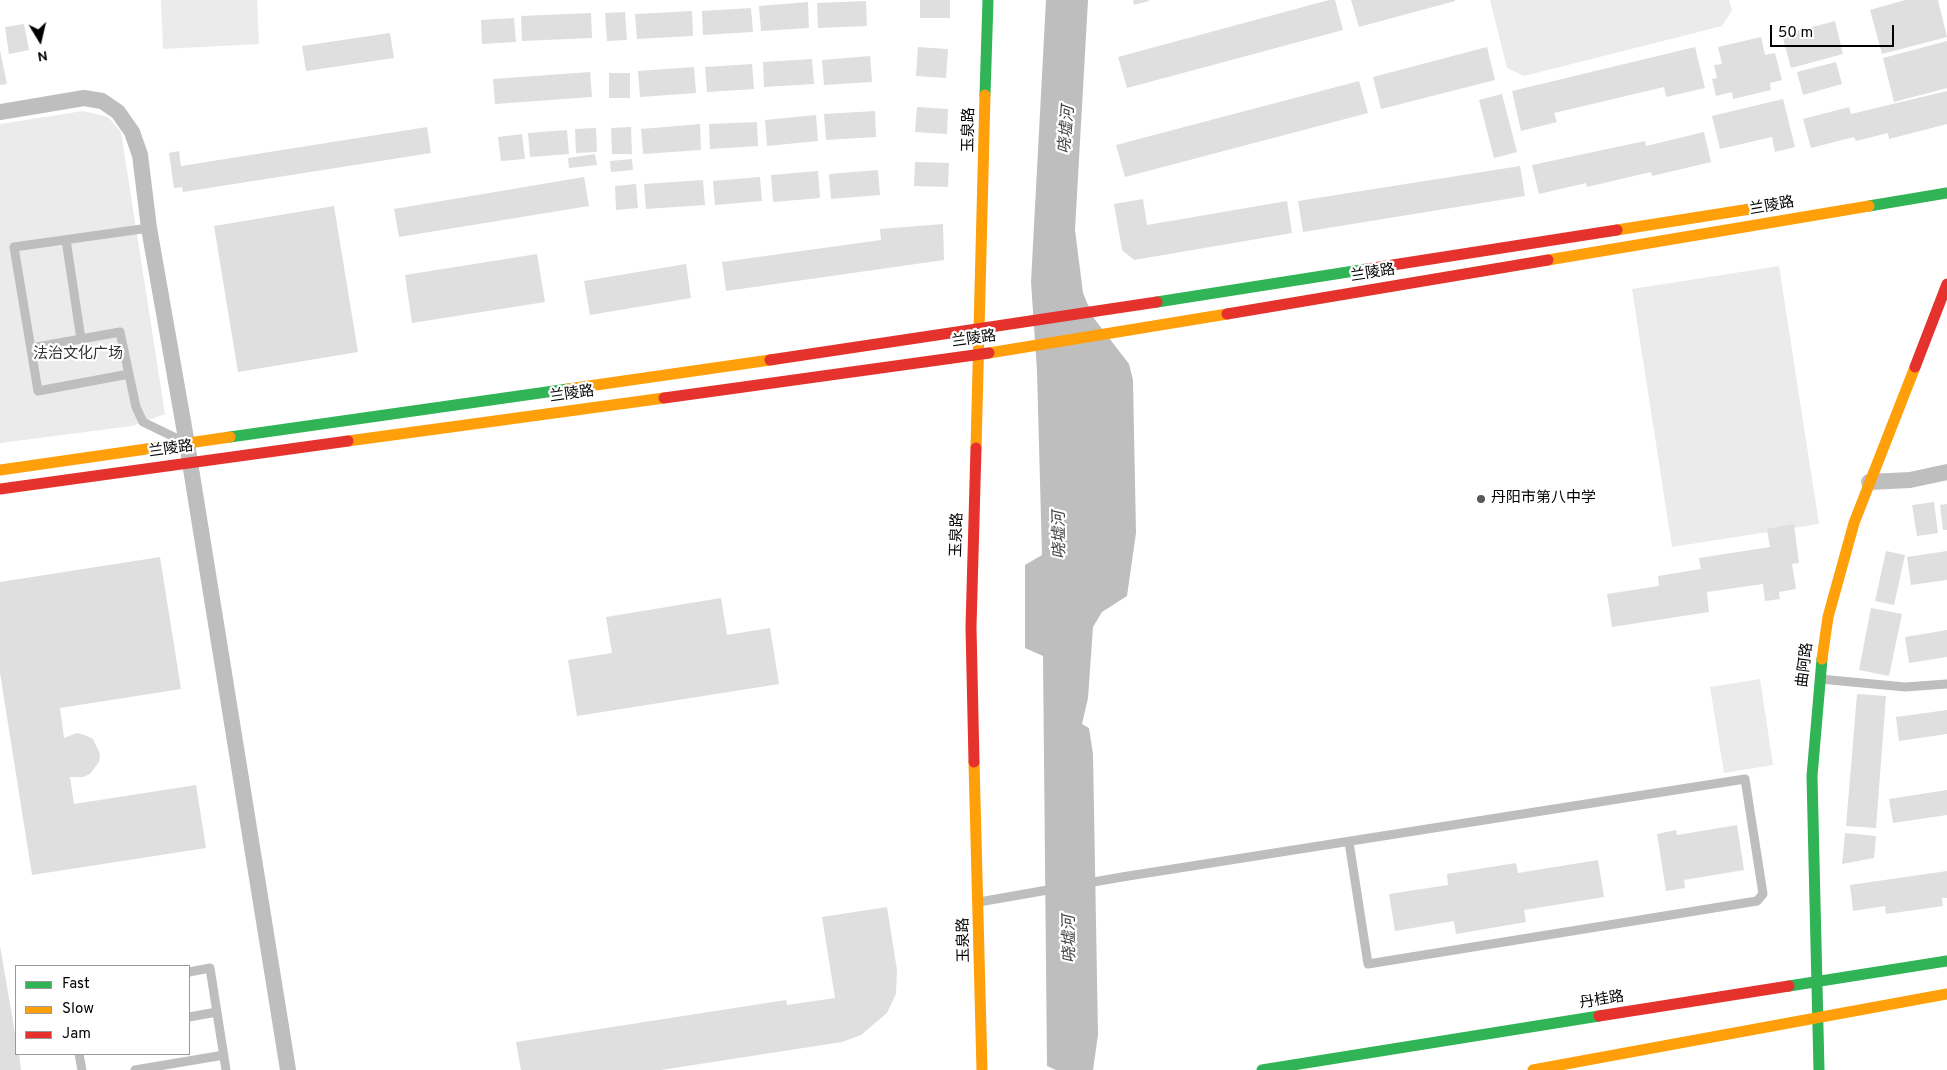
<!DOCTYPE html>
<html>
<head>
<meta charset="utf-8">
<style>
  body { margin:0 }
  #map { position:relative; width:1947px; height:1070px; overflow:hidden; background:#fff; font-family:Overpass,sans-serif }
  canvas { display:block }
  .legend { position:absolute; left:15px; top:965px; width:175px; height:90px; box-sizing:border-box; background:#fff; border:1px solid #999; margin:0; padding:6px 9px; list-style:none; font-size:15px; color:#000 }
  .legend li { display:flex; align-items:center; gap:10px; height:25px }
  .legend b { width:25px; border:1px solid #999 }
  .north { position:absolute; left:15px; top:15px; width:50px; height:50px; -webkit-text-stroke:4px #fff; paint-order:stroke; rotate:171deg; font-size:14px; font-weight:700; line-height:20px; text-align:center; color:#000 }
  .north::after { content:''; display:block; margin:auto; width:18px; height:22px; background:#000; clip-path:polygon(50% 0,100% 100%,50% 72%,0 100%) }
  .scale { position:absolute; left:1770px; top:25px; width:124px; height:22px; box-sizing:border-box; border:2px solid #000; border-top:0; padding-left:6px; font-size:15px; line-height:18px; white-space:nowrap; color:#000; -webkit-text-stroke:4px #fff; paint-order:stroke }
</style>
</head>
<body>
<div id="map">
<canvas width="1947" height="1070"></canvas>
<ul class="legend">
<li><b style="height:6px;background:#30b455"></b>Fast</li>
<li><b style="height:6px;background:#ff9f0a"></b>Slow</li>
<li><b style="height:6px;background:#e5322d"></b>Jam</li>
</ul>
<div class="north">N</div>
<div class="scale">50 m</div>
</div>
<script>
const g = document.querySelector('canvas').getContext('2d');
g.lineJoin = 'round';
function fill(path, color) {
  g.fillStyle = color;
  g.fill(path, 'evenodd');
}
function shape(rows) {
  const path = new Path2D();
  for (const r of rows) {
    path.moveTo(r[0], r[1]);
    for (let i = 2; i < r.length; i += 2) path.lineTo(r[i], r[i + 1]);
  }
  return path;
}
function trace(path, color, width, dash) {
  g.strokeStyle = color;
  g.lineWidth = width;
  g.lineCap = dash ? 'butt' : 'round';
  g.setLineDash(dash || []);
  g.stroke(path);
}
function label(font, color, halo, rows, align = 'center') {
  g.font = font + ' Overpass,"Noto Sans SC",sans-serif';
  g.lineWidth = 4.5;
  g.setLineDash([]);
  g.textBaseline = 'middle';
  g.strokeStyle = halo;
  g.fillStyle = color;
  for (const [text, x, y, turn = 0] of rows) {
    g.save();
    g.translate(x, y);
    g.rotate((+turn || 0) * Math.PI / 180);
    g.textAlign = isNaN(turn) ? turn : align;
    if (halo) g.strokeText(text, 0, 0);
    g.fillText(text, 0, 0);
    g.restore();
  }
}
fill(shape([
  [161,0,257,0,259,44,163,49],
  [1490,0,1729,0,1732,10,1722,26,1524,76,1507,68],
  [83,111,108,117,121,132,165,414,132,426,0,443,0,124],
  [1779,266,1819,524,1672,547,1632,289],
  [1760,679,1773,765,1724,773,1710,687]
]), '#ebebeb');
fill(shape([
  [1046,0,1088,0,1075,230,1083,293,1093,317,1129,364,1133,380,1136,533,1127,596,1102,612,1093,627,1088,698,1082,724,1089,728,1093,754,1098,1035,1093,1070,1056,1070,1047,1066,1043,656,1025,648,1025,565,1042,555,1037,371,1031,282]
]), '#bebebe');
fill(shape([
  [920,0,950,0,950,18,920,18],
  [1133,0,1149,0,1149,1,1134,5],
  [1329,0,1335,0,1343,30,1127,88,1118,57],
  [1351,0,1455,0,1455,1,1359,27],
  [1905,0,1938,0,1947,37,1882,54,1870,10],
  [866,1,867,26,818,28,817,3],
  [808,2,809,28,761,31,759,6],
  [751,8,753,32,703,35,702,11],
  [692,11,693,36,637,39,635,14],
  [625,12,627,40,607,41,605,13],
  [591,13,592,38,522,41,521,16],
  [514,18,516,42,482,44,481,20],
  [1835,21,1843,54,1791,68,1782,35],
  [24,24,29,50,9,54,5,27],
  [390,33,394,58,306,71,302,46],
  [1761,37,1765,55,1775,53,1782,80,1770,83,1771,90,1733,99,1732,92,1716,96,1712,79,1717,78,1714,65,1722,64,1718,47],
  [1947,41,1947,88,1894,102,1883,58],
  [918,47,948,49,946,78,916,76],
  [1487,47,1495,80,1381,109,1373,77],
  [1695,47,1705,88,1666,97,1664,87,1554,113,1557,122,1521,131,1512,91],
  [0,50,7,84,0,85],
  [870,56,872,82,824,85,822,60],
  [812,59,814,84,764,87,763,62],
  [1836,62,1842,84,1803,95,1797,72],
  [752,64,754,89,707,92,705,67],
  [694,67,696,93,640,97,638,71],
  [590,72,592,97,495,104,493,79],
  [609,73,630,73,630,98,609,98],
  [1359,81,1368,113,1125,177,1116,145],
  [1947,91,1947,124,1889,139,1888,133,1856,141,1854,137,1811,148,1803,119,1849,107,1851,114],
  [1502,94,1517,152,1494,158,1479,100],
  [1783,99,1795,147,1775,152,1772,137,1720,149,1712,116],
  [917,107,948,109,947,134,915,132],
  [875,111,876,137,826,140,824,114],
  [816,115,818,141,767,146,765,120],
  [757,122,758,146,710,149,709,124],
  [700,124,701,150,643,154,641,129],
  [427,127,431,153,183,192,182,187,174,188,169,153,179,151,181,166],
  [631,127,632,154,612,154,611,128],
  [596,128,597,152,576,153,575,129],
  [567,130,569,154,530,157,528,133],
  [1704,132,1711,162,1652,176,1651,172,1587,187,1586,183,1539,194,1532,165,1645,141,1646,146],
  [522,134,525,159,501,161,498,137],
  [595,154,597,165,569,168,568,158],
  [632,159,633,170,611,172,610,161],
  [915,162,949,163,948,187,914,186],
  [1520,166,1525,196,1303,232,1298,201],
  [878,170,880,195,831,199,829,174],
  [818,171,820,198,773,202,771,175],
  [584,177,589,206,399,237,394,209],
  [760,177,762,201,715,205,713,181],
  [703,180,705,205,646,209,644,184],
  [636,184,638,208,616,210,615,186],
  [1143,199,1147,225,1287,201,1292,233,1134,260,1122,250,1114,204],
  [334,206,358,352,238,372,214,226],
  [943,224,944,260,726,291,722,262,881,240,880,229],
  [537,254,545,302,412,323,405,275],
  [686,264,691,298,590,315,584,281],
  [1934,502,1938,533,1917,536,1912,505],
  [1947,504,1947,530,1943,530,1940,505],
  [1794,524,1799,563,1792,564,1796,589,1779,592,1780,599,1765,601,1763,584,1707,592,1709,612,1612,627,1607,594,1659,586,1658,576,1701,569,1699,558,1770,547,1767,529],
  [1886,551,1905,555,1894,605,1875,601],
  [1947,551,1947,580,1911,585,1907,557],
  [160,557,181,689,60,708,64,738,77,733,85,735,93,739,100,754,99,762,90,774,83,777,70,777,74,804,196,785,206,848,32,875,0,673,0,582],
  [721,598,727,635,770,628,779,684,577,716,568,660,612,653,606,617],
  [1871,608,1902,614,1889,676,1859,670],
  [1947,630,1947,657,1909,663,1905,637],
  [1857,694,1886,696,1876,828,1846,826],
  [1947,710,1947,734,1899,741,1896,717],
  [1947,790,1947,815,1893,823,1889,799],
  [1737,825,1744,870,1684,880,1685,888,1666,891,1657,834,1676,830,1677,835],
  [1845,833,1876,836,1874,858,1842,864],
  [1598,860,1604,897,1524,910,1526,922,1456,934,1454,921,1395,931,1389,894,1448,885,1447,874,1516,863,1518,873],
  [1947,871,1947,898,1942,898,1943,906,1886,914,1885,906,1853,911,1850,885],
  [887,907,897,970,896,994,887,1013,861,1035,842,1042,661,1070,521,1070,516,1042,786,1000,787,1005,835,998,822,917],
  [0,946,16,1039,16,1054,19,1054,21,1070,0,1070]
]), '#dfdfdf');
trace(shape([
  [66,240,81,339],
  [31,348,120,332,136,407,143,422,176,438],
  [129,374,38,391,14,247,149,228],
  [1820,679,1905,687,1947,684],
  [979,902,1122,877,1745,779,1763,894,1757,901,1368,964,1349,842],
  [189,972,210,968,226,1070],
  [189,1017,217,1012],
  [79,1054,82,1070],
  [135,1070,224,1055]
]), '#bebebe', 9);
trace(shape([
  [0,112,84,98,102,101,118,112,132,132,140,155,149,228,187,444,288,1070],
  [1869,482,1910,480,1947,472]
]), '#bebebe', 16);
trace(shape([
  [985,95,988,0],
  [1869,206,1947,193],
  [1157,302,1367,269],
  [230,437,568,389],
  [1789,986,1947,961],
  [1262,1070,1599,1016],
  [1819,1070,1812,776,1822,659]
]), '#30b455', 11);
trace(shape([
  [1617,230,1769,206],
  [1548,260,1869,206],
  [989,353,1227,314],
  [568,389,770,360],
  [348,441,664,398],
  [976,448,985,95],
  [0,470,230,437],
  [1822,659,1828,617,1854,523,1915,367],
  [974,762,982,1070],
  [1533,1070,1947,994]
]), '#ff9f0a', 11);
trace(shape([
  [1367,269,1617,230],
  [1227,314,1548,260],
  [770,360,1157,302],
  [1915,367,1947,284],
  [664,398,989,353],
  [0,489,348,441],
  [974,762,971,627,976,448],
  [1599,1016,1789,986]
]), '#e5322d', 11);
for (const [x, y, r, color] of [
  [1481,499,5,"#595959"]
]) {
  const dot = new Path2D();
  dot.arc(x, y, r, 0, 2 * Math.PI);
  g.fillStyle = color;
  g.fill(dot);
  trace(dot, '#fff', 2);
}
label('15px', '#000', '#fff', [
  ["玉泉路",970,130,-89],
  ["兰陵路",1772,207,-10],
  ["兰陵路",1373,274,-9],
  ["兰陵路",974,340,-8],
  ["兰陵路",572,395,-8],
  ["兰陵路",171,450,-8],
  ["玉泉路",958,535,-88],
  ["曲阿路",1806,665,-83],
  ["玉泉路",965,940,-91],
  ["丹桂路",1602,1001,-9]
]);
label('15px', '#323232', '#fff', [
  ["法治文化广场",78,355]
]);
label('15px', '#000', '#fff', [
  ["丹阳市第八中学",1491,499]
], 'left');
label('italic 16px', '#434343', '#fff', [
  ["哓墟河",1068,130,-85],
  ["哓墟河",1061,535,-91],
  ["哓墟河",1071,939,-91]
]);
</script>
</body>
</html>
